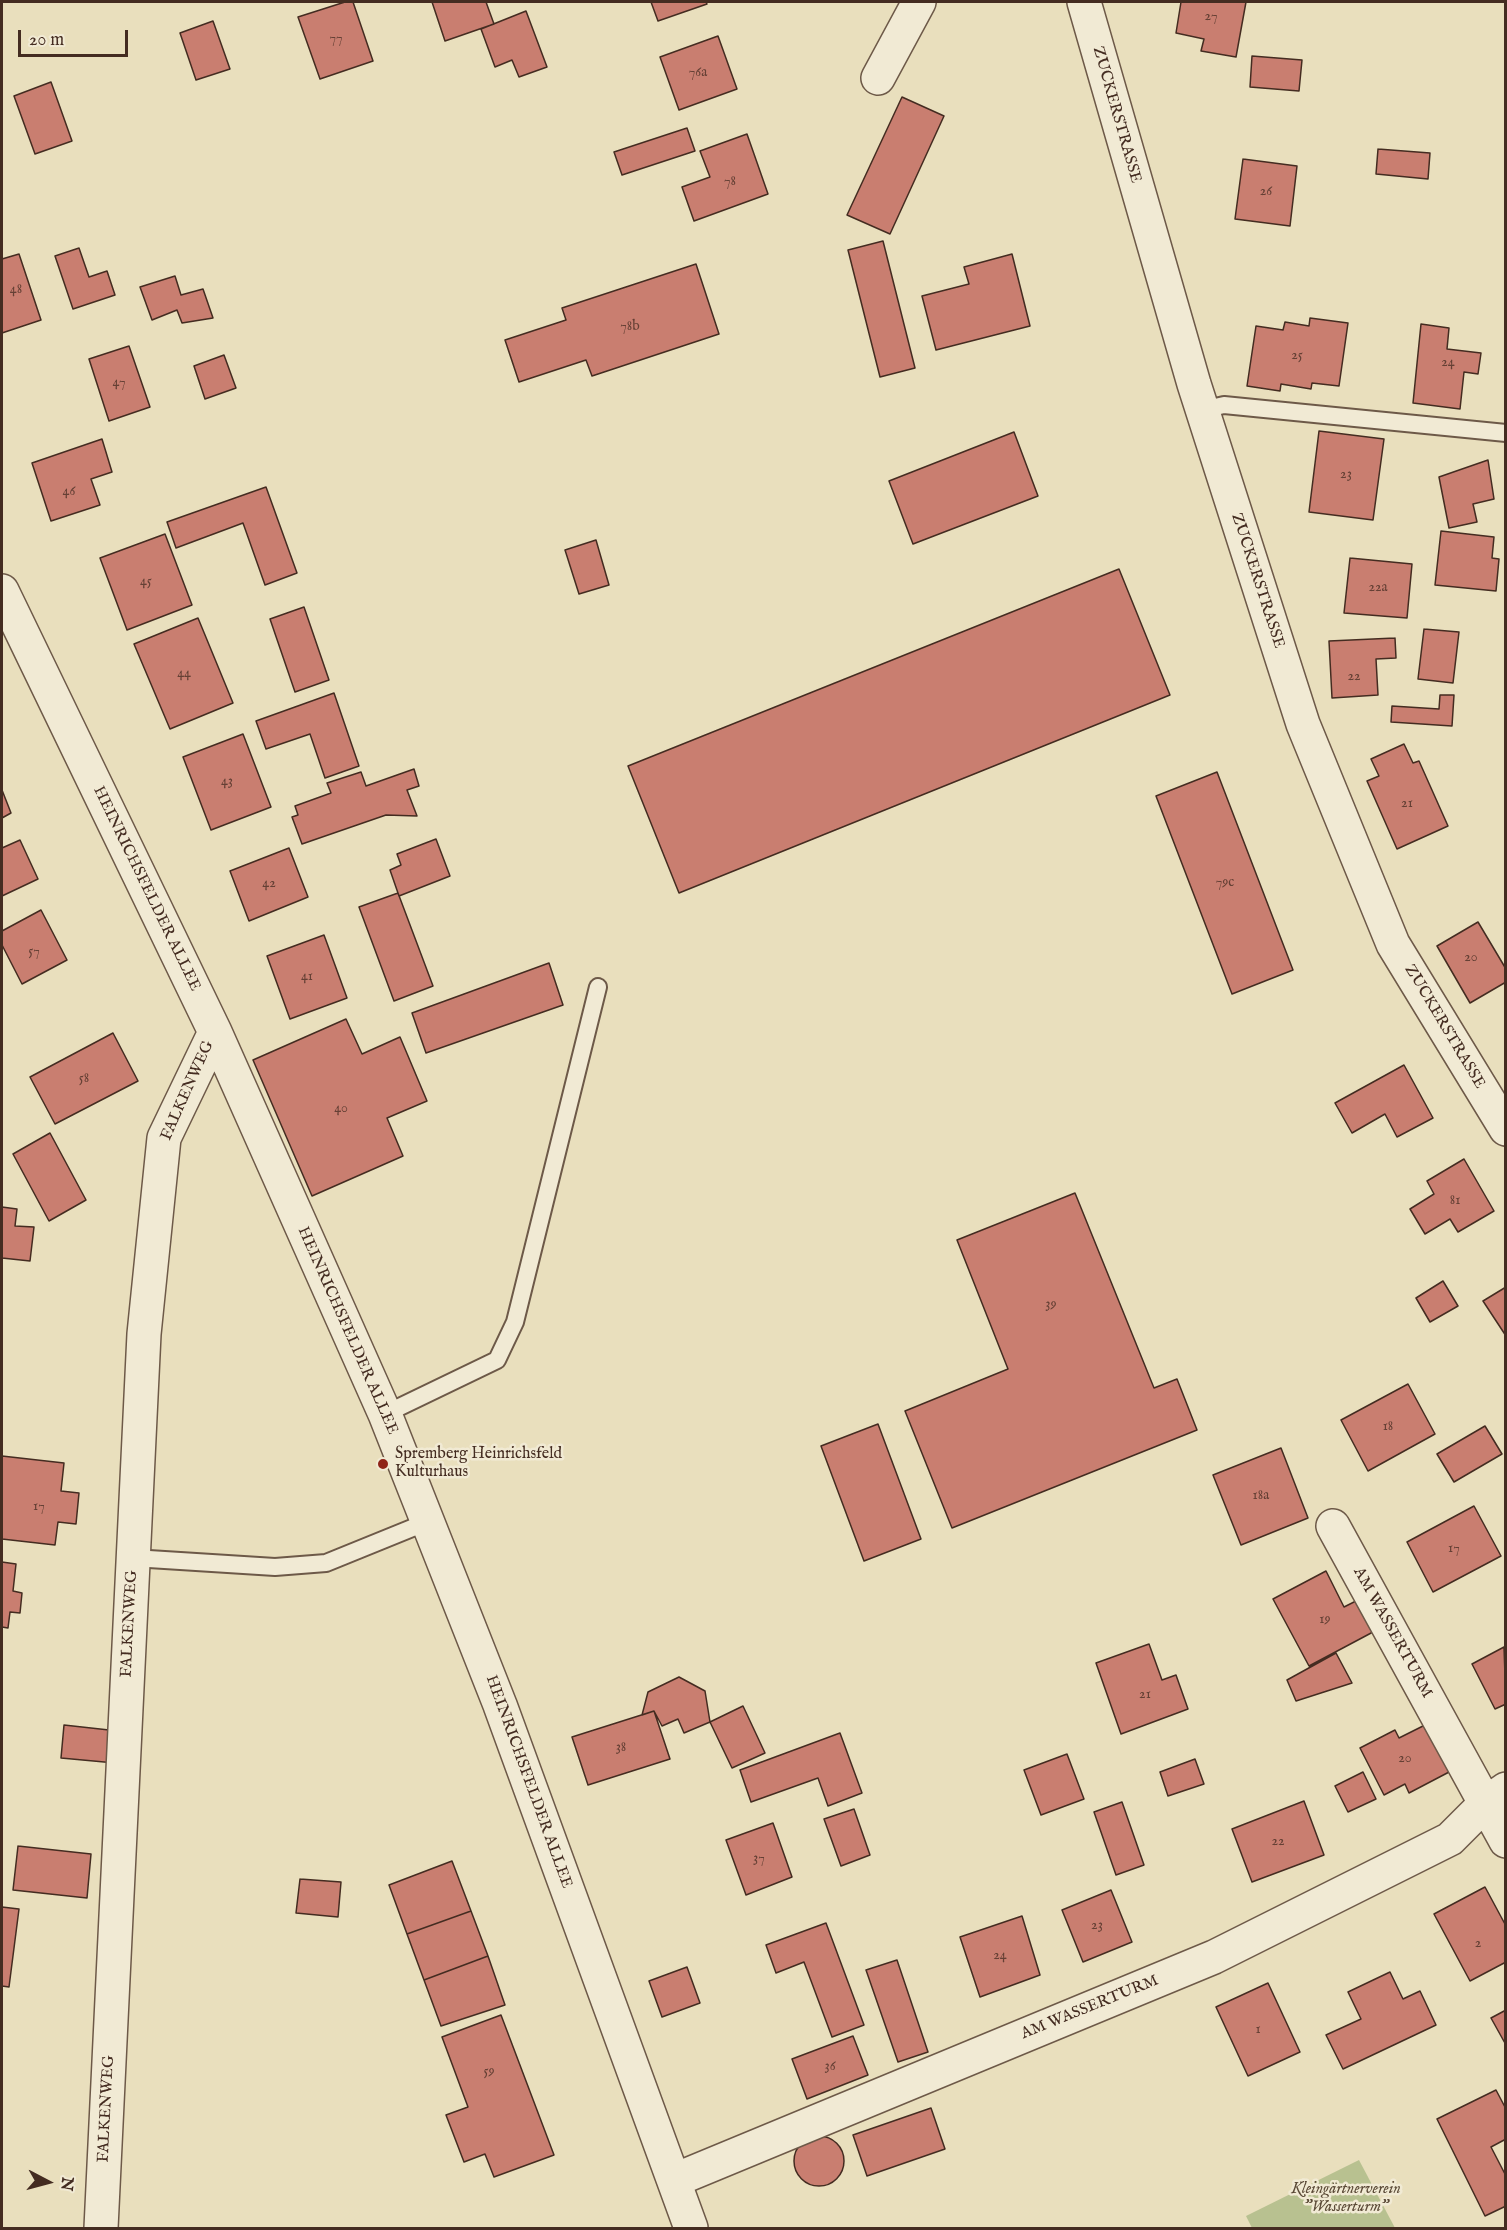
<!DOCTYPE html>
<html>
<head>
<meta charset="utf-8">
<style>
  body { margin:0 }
  #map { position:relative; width:1507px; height:2230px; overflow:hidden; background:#e9dfbd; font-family:"IM FELL English",serif }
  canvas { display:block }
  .frame { position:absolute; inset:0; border:3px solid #442c21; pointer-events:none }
  .north { position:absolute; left:18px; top:2152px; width:60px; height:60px; -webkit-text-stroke:4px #f1ead4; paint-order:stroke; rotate:96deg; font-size:16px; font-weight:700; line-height:24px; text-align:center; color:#442c21 }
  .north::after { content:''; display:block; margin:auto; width:21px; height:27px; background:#442c21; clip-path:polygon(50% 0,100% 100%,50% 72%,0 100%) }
  .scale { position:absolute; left:18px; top:30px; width:110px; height:27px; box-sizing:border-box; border:3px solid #442c21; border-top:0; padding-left:8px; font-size:18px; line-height:21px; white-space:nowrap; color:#442c21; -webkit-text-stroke:4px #f1ead4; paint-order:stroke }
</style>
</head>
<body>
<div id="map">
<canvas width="1507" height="2230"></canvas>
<div class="frame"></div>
<div class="north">N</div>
<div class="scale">20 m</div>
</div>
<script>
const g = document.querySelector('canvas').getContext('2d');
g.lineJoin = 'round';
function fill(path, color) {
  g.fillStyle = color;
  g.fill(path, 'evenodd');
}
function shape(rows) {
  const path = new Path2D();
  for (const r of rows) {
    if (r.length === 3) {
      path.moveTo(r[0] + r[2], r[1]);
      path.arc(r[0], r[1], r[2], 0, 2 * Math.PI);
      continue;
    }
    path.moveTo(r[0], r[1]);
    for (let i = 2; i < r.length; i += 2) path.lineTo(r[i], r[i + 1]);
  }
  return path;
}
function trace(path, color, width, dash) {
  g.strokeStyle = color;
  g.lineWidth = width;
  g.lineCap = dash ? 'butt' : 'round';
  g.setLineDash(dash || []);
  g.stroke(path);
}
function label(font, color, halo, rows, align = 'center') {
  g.font = font + ' "IM FELL English",serif';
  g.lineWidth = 5;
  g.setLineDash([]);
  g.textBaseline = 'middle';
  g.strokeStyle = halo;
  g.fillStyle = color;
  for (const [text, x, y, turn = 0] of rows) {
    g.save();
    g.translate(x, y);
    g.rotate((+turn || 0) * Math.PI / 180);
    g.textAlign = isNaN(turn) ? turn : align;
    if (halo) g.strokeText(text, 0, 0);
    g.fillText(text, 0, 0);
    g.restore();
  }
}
fill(shape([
  [1359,2160,1395,2228,1252,2228,1246,2216]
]), '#b8c190');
const building = shape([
  [345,2,353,2,373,61,320,79,298,17,345,2],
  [432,2,486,2,494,24,445,41,432,2],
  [651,2,706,2,707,4,658,21,651,2],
  [1181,2,1246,2,1236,57,1201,51,1204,39,1176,33,1181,2],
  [526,11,547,67,519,77,512,60,495,67,481,29,526,11],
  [213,21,230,69,196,80,180,33,213,21],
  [718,36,737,89,679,110,660,57,718,36],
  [1252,56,1302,60,1299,91,1250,87,1252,56],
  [51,82,72,141,35,154,14,96,51,82],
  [902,97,944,116,890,234,847,215,902,97],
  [687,128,695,151,622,175,614,152,687,128],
  [747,134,768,194,694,221,682,187,710,177,700,151,747,134],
  [1378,149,1430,153,1428,179,1376,174,1378,149],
  [1243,159,1297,166,1290,226,1235,219,1243,159],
  [883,241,915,368,880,377,848,250,883,241],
  [79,248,89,277,107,271,115,295,73,309,55,256,79,248],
  [19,254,41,320,2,333,2,259,19,254],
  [1012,254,1030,326,936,350,922,296,969,284,964,267,1012,254],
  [696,264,719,334,592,376,586,360,519,382,505,340,566,320,562,308,696,264],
  [175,276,181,295,203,289,213,318,182,323,177,310,152,320,140,287,175,276],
  [1310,318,1348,323,1339,386,1312,383,1311,389,1281,384,1280,391,1247,386,1256,326,1283,330,1285,322,1309,326,1310,318],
  [1421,324,1449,328,1447,349,1481,353,1478,374,1464,372,1460,409,1413,403,1421,324],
  [129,346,150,407,109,421,89,359,129,346],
  [224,355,236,388,205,399,194,366,224,355],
  [1319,431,1384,439,1373,520,1309,512,1319,431],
  [1014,432,1038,496,913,544,889,481,1014,432],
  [102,439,112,472,91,479,100,505,51,521,32,463,102,439],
  [1488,460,1494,499,1473,504,1477,522,1449,528,1439,477,1488,460],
  [266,487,297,573,265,585,243,523,176,548,167,522,266,487],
  [1441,531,1494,537,1492,558,1499,559,1496,591,1435,585,1441,531],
  [165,534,192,605,127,630,100,558,165,534],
  [596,540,609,585,579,594,565,550,596,540],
  [1350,558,1412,564,1407,618,1344,613,1350,558],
  [1119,569,1170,695,679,893,628,766,1119,569],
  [304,607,329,680,295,692,270,619,304,607],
  [198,618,233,703,170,729,134,644,198,618],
  [1424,629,1459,632,1453,683,1418,679,1424,629],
  [1395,638,1396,658,1376,659,1378,695,1332,698,1329,641,1395,638],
  [334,693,359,766,325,778,310,734,266,749,256,721,334,693],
  [1440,695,1454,695,1452,726,1391,722,1392,706,1439,709,1440,695],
  [243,734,271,807,211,830,183,757,243,734],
  [1404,744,1413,763,1419,761,1448,826,1397,849,1367,781,1379,776,1371,759,1404,744],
  [414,769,419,786,407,790,417,816,386,815,302,844,292,817,298,815,295,806,331,793,327,783,361,772,366,786,414,769],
  [1217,772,1293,970,1232,994,1156,796,1217,772],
  [2,790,11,813,2,818,2,790],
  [436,839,450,876,399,896,390,870,401,865,397,854,436,839],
  [20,840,38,879,2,896,2,848,20,840],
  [289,848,308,897,249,921,230,871,289,848],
  [398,893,433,986,394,1001,359,907,398,893],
  [41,910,67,960,22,984,2,945,2,931,41,910],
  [1478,922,1506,969,1506,982,1470,1003,1437,946,1478,922],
  [324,935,347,998,290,1019,267,956,324,935],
  [549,963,563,1005,426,1053,412,1013,549,963],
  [346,1019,362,1054,400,1037,427,1101,387,1118,403,1156,312,1196,253,1060,346,1019],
  [113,1033,138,1081,55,1124,30,1077,113,1033],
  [1404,1065,1433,1118,1397,1137,1385,1114,1352,1133,1335,1103,1404,1065],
  [50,1133,86,1200,49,1221,13,1154,50,1133],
  [1464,1159,1494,1211,1458,1232,1450,1219,1425,1234,1410,1209,1434,1194,1427,1181,1464,1159],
  [1075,1193,1154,1388,1177,1379,1197,1430,952,1528,905,1411,1008,1369,957,1240,1075,1193],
  [2,1207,17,1209,15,1226,34,1227,30,1261,2,1258,2,1207],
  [1443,1281,1458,1306,1430,1322,1416,1298,1443,1281],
  [1506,1287,1506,1336,1483,1301,1506,1287],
  [1408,1384,1435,1434,1368,1471,1341,1420,1408,1384],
  [878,1424,921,1539,864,1561,821,1446,878,1424],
  [1485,1426,1502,1454,1454,1482,1437,1454,1485,1426],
  [1281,1448,1308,1518,1241,1545,1213,1475,1281,1448],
  [2,1456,64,1463,61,1491,79,1493,76,1524,58,1522,55,1545,2,1539,2,1456],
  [1474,1506,1501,1556,1433,1592,1407,1542,1474,1506],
  [2,1562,16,1564,13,1591,22,1593,20,1613,10,1612,8,1628,2,1627,2,1562],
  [1326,1571,1344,1607,1356,1601,1373,1632,1309,1666,1273,1599,1326,1571],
  [1149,1644,1162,1680,1176,1675,1188,1709,1121,1734,1096,1663,1149,1644],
  [1504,1647,1506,1704,1495,1709,1472,1664,1504,1647],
  [1336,1653,1352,1683,1296,1701,1287,1680,1336,1653],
  [679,1677,705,1691,710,1722,684,1733,678,1719,662,1726,654,1711,642,1715,648,1692,679,1677],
  [743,1706,765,1753,732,1768,710,1722,743,1706],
  [654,1711,670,1759,588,1785,572,1737,654,1711],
  [1427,1724,1451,1771,1409,1793,1405,1784,1384,1795,1360,1748,1395,1730,1399,1738,1427,1724],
  [64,1725,118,1731,115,1763,61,1758,64,1725],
  [840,1733,862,1793,828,1806,818,1778,751,1802,740,1770,840,1733],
  [1067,1754,1084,1799,1041,1815,1024,1770,1067,1754],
  [1195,1759,1204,1784,1168,1796,1160,1772,1195,1759],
  [1363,1772,1376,1799,1348,1812,1335,1786,1363,1772],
  [1304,1801,1324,1855,1252,1882,1232,1829,1304,1801],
  [1122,1802,1144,1865,1116,1875,1094,1812,1122,1802],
  [854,1809,870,1855,841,1866,824,1819,854,1809],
  [773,1823,792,1877,746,1895,726,1840,773,1823],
  [18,1846,91,1854,87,1898,13,1890,18,1846],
  [452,1861,471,1911,407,1934,389,1885,452,1861],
  [300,1879,341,1882,338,1917,296,1913,300,1879],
  [1485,1887,1506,1926,1506,1962,1470,1981,1434,1914,1485,1887],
  [1111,1890,1132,1942,1083,1962,1062,1910,1111,1890],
  [2,1907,19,1909,9,1987,2,1986,2,1907],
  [471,1911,488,1956,424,1980,407,1934,471,1911],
  [1022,1916,1040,1975,980,1997,960,1937,1022,1916],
  [826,1923,864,2025,832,2037,804,1962,776,1973,766,1945,826,1923],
  [488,1956,505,2005,441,2026,424,1980,488,1956],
  [897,1960,928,2052,898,2062,866,1970,897,1960],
  [687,1967,700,2003,662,2017,649,1981,687,1967],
  [1390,1972,1403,1999,1420,1991,1436,2025,1343,2069,1326,2035,1361,2019,1348,1992,1390,1972],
  [1268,1983,1300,2052,1248,2076,1216,2007,1268,1983],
  [1506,2010,1506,2045,1491,2018,1506,2010],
  [501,2015,554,2155,494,2177,485,2154,464,2162,446,2115,468,2107,442,2037,501,2015],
  [853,2036,868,2075,807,2099,792,2059,853,2036],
  [1496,2090,1506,2109,1506,2139,1491,2147,1506,2176,1506,2206,1485,2216,1437,2119,1496,2090],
  [931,2108,945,2149,867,2176,853,2135,931,2108],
  [819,2161,25]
]);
fill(building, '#c97e70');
trace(building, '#442c21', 1.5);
const service = shape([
  [1202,410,1224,405,1506,433],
  [385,1414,497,1360,515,1322,598,987],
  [133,1558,275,1567,326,1563,427,1522]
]);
const minor = shape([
  [1084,2,1194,384,1303,724,1393,944,1506,1129],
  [878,78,919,2],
  [2,591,215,1032,385,1414,500,1705,691,2228],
  [1333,1526,1506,1841],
  [675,2180,1214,1957,1450,1839,1486,1803,1506,1789],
  [101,2228,144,1334,164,1138,215,1032]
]);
trace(service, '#6d5948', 20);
trace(minor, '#6d5948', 36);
trace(service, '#f1ead4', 16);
trace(minor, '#f1ead4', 33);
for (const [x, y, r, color] of [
  [383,1464,6,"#8f2418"]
]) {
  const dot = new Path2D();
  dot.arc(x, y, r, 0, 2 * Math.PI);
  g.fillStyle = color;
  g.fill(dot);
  trace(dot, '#f1ead4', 2);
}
label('14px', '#654035', null, [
  ["27",1211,17],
  ["77",336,39],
  ["76a",698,73],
  ["78",730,182],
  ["26",1266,192],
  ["48",16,290],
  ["78b",630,327],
  ["25",1297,356],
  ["24",1448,363],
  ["47",119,383],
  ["23",1346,475],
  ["46",69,492],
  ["45",146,582],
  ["22a",1378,588],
  ["44",184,674],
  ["22",1354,677],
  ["43",227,782],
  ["21",1407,804],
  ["79c",1225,883],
  ["42",269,884],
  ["57",34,952],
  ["20",1471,958],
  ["41",307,977],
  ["58",84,1079],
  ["40",341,1109],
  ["81",1455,1201],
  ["39",1051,1305],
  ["18",1388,1427],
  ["18a",1261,1496],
  ["17",39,1507],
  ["17",1454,1549],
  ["19",1325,1620],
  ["21",1145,1695],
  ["38",621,1748],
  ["20",1405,1759],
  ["22",1278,1842],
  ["37",759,1859],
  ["23",1097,1926],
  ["2",1478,1944],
  ["24",1000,1956],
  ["1",1258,2030],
  ["36",830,2067],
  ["59",489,2072]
]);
label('16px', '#442c21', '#f1ead4', [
  ["ZUCKERSTRASSE",1116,115,74],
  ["ZUCKERSTRASSE",1257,581,72],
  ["HEINRICHSFELDER ALLEE",146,889,64],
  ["ZUCKERSTRASSE",1444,1027,59],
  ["FALKENWEG",188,1091,-66],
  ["HEINRICHSFELDER ALLEE",347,1331,66],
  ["FALKENWEG",130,1624,-87],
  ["AM WASSERTURM",1392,1633,61],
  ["HEINRICHSFELDER ALLEE",528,1782,70],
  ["AM WASSERTURM",1090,2008,-22],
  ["FALKENWEG",107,2109,-87]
]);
label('16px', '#442c21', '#f1ead4', [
  ["Spremberg Heinrichsfeld",395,1455],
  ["Kulturhaus",395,1473]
], 'left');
label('italic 16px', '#5b4a37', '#f1ead4', [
  ["Kleingärtnerverein",1346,2190],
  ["\"Wasserturm\"",1346,2208]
]);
</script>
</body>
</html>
